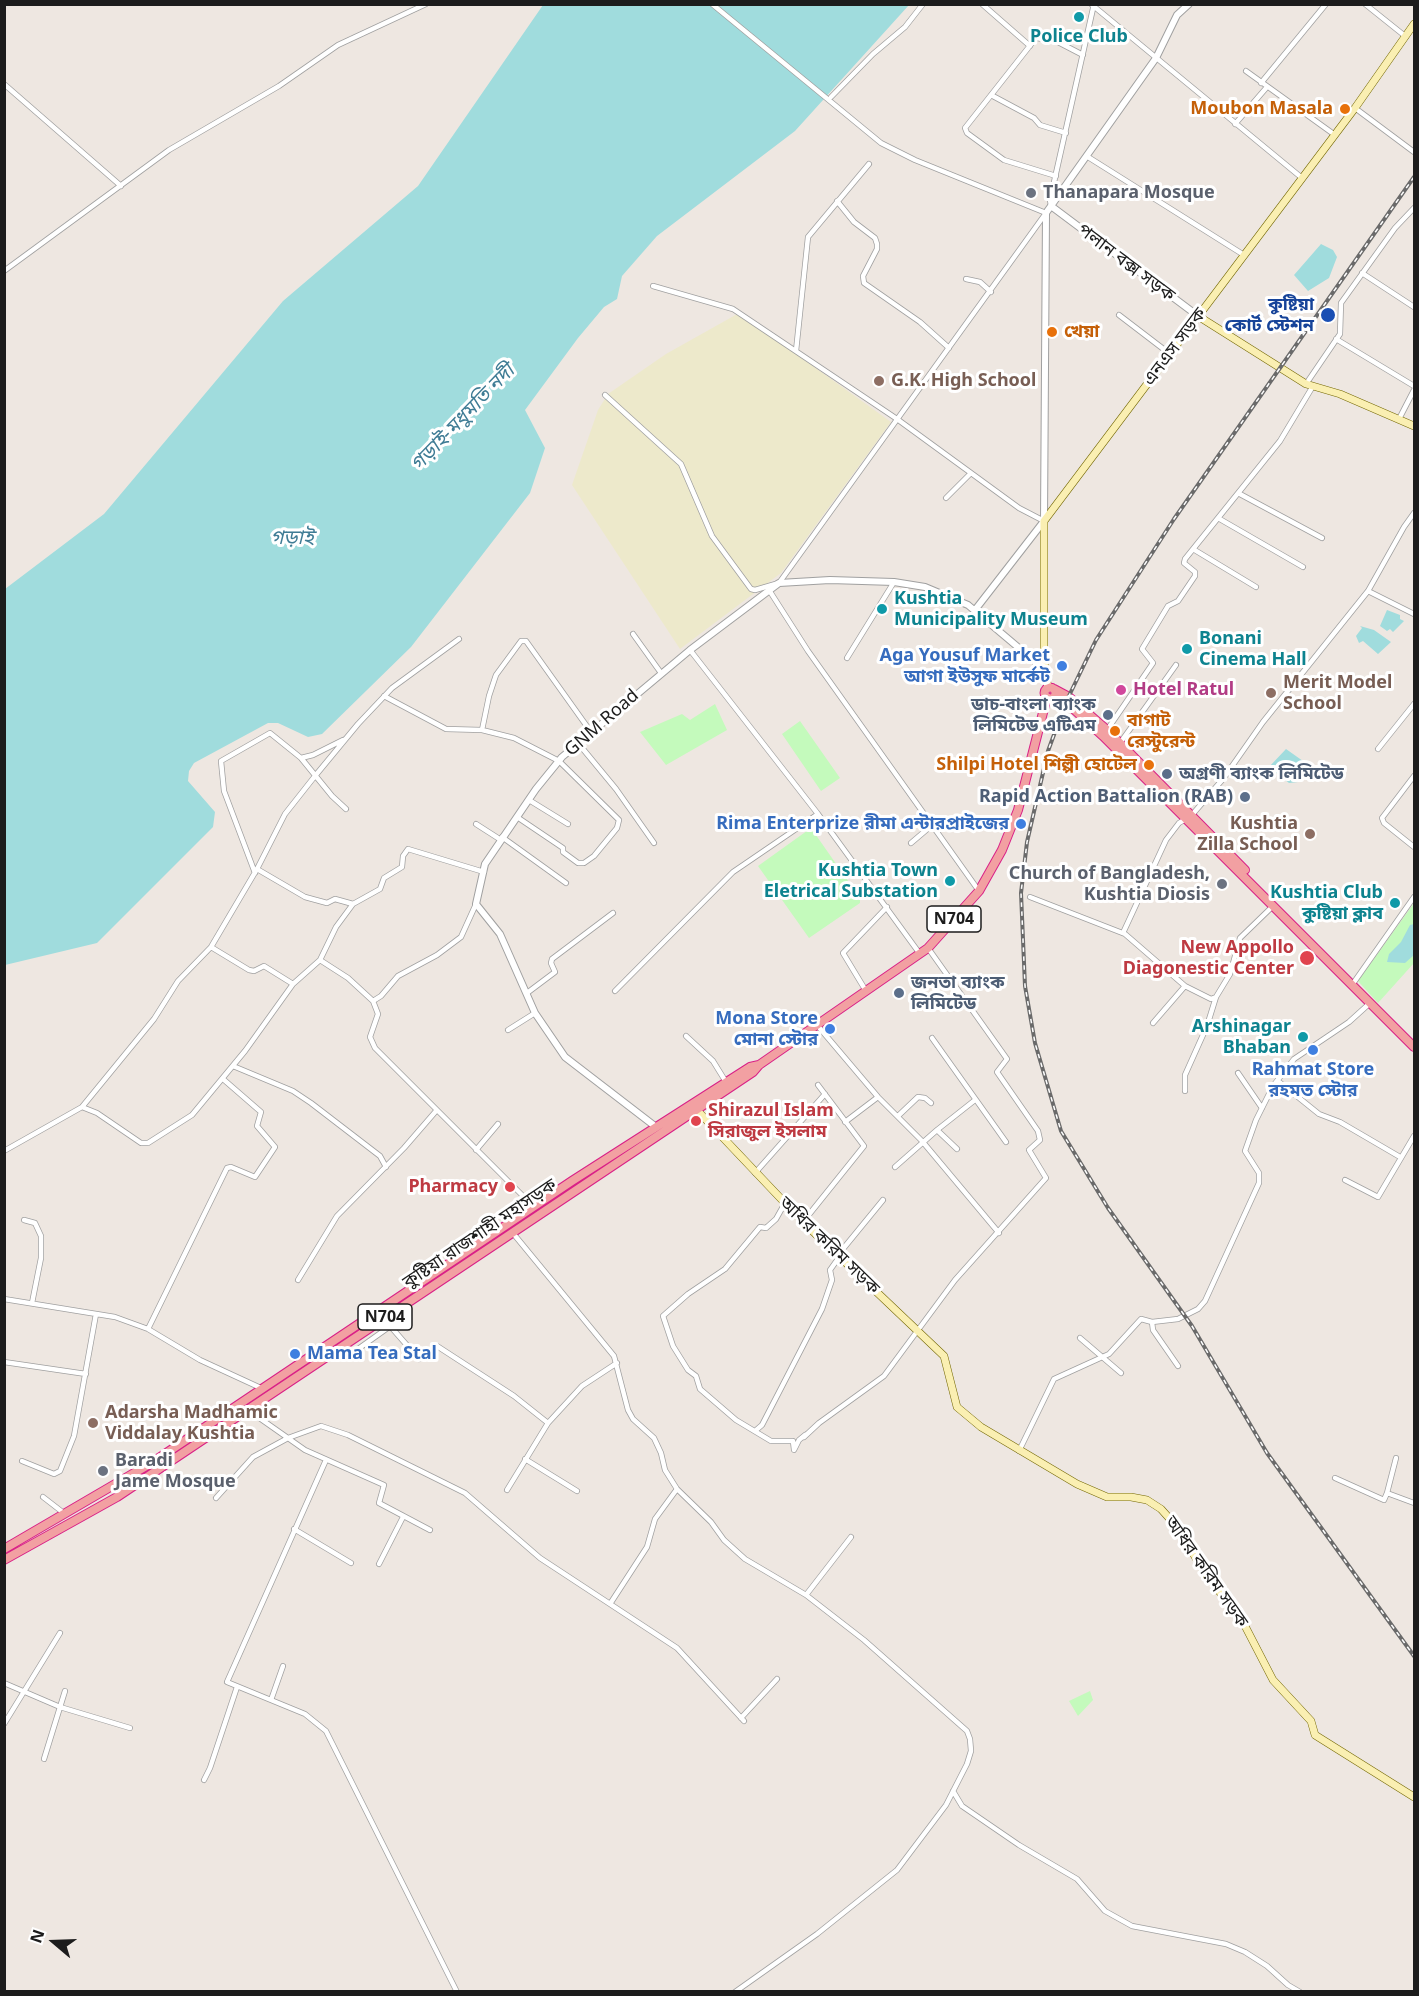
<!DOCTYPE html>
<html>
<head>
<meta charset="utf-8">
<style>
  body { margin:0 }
  #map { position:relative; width:1419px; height:1996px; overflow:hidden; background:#eee7e1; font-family:"Noto Sans",sans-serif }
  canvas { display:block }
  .frame { position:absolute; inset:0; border:6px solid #1c1c1c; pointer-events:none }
  .north { position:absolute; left:24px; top:1912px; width:60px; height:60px; -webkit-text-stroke:4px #fff; paint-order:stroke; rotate:289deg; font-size:16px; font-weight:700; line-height:24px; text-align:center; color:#1c1c1c }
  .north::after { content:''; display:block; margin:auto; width:21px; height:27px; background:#1c1c1c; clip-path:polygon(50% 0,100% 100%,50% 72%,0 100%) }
</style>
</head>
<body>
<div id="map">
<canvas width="1419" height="1996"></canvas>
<div class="frame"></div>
<div class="north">N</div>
</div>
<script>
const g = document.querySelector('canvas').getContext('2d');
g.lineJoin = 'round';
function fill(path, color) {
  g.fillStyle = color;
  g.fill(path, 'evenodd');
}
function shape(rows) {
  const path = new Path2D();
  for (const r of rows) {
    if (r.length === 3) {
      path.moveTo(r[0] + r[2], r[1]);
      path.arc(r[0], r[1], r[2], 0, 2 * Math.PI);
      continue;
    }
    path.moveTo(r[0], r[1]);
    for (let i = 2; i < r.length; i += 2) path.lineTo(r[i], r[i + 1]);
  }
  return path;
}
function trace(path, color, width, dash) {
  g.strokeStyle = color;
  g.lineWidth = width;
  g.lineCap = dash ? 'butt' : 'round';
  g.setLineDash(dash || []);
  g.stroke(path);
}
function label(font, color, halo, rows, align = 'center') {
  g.font = font + ' "Noto Sans","Noto Sans Bengali",sans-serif';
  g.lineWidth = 6;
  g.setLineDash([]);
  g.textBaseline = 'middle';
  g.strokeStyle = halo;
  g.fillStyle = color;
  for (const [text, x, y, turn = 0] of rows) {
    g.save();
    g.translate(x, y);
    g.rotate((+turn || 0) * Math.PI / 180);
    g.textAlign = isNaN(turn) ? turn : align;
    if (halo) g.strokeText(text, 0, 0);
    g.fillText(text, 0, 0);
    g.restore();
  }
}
fill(shape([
  [739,313,891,422,781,573,680,649,572,485,598,410,608,394,666,354]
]), '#ede9cb');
fill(shape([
  [715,704,727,730,666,765,640,732,682,714,690,720],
  [800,721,840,778,821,791,782,734],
  [811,828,860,898,860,903,809,938,758,866],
  [1414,903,1414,963,1378,1003,1358,981],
  [1090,1691,1093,1700,1078,1716,1069,1701]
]), '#c4fabc');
fill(shape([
  [543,5,909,5,795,131,657,236,622,276,617,299,604,307,578,338,525,410,545,448,530,493,411,647,322,734,308,737,278,723,268,723,194,763,189,771,188,781,215,812,213,827,97,943,5,965,5,589,104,514,283,301,418,186],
  [1321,244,1333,250,1337,257,1329,278,1308,291,1294,275],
  [1387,610,1400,615,1400,619,1404,621,1393,632,1390,629,1387,631,1380,626],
  [1360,626,1374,630,1391,642,1378,654,1363,641,1359,643,1356,636,1362,628],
  [1286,749,1310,766,1298,782,1289,783,1269,767],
  [1414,924,1414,955,1405,963,1387,962,1389,954,1401,942,1410,925]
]), '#a0dcdd');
const minor = shape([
  [982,4,1030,46],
  [1091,4,1302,178],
  [1365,4,1405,36],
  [1246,71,1335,135],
  [1261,83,1326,4],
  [4,84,121,186],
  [991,95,1034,118,1040,125,1066,133],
  [831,97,873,54,905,27,923,4],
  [1355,108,1414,152],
  [1235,124,1267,87],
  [1088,157,1244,255],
  [1056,176,1004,160,967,133,965,128,1036,38,1056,41,1083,55],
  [837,201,854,222,875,238,877,244,877,249,863,276,864,283,920,322,949,348],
  [1051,206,1050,200,1094,4],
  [4,271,169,150,279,86,338,45,426,4],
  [1362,273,1414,307],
  [966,279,980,282,991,292],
  [653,286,733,309,897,419,1019,508,1044,521],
  [1119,315,1170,354],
  [1336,339,1414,386],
  [796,351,808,237,869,164],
  [1306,384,1340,334,1341,303,1395,228,1414,208],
  [605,395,681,464,712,536,751,589,755,590,779,583,1046,213,915,160,881,143,712,4],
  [1399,419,1414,390],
  [1238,493,1322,538],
  [946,498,971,473],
  [1218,518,1303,567],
  [1193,549,1256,587],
  [769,590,808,651,979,891],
  [1368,591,1414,614],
  [633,634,661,673],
  [690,650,818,814,920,954],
  [847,658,894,582],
  [384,696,446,729,482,730,514,738,559,761,619,820,617,828,594,856,584,863,578,863,563,852,563,848,517,817],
  [482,730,489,696,496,675,521,641,526,641,591,732],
  [1107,730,1153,663,1142,649,1168,606,1178,601,1195,576,1195,572,1184,563,1185,559,1280,441,1313,386],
  [578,743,616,789,654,843],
  [1120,743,1176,665],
  [1378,749,1414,704],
  [301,758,332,796,346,809],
  [1414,776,1382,818,1384,823,1414,847],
  [529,800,568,824],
  [476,824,501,840],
  [502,837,566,883],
  [911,843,931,826],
  [257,869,305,897,327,903,335,899,353,904],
  [255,873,224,791,221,761,270,733,301,758,313,755,343,740],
  [1030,897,1125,934,1185,986,1211,999,1216,997,1230,974,1240,938,1273,906],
  [1123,933,1166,840,1179,823,1191,816,1223,779,1263,722,1368,591,1404,527,1414,513],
  [211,947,249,970,254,971,264,966,293,984],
  [320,960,348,978,373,1001,378,1014,370,1037,375,1048,534,1207],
  [1352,985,1414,897],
  [615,991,733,872,818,814],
  [866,991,843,953,887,907],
  [527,993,555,972,551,963,552,959,613,913],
  [373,1001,381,996,398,976,437,955,461,937,476,904],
  [1153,1023,1185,986],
  [817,1025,878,1097,922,1141,999,1233],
  [508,1030,535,1013],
  [686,1036,713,1061,726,1082],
  [932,1038,1006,1142],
  [233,1066,293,1091,311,1103,380,1156,386,1167],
  [1238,1073,1262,1108],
  [1278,1081,1319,1114,1340,1122,1400,1157],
  [1185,1091,1185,1075,1207,1026,1216,997],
  [82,1107,97,1113,141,1143,148,1143,192,1115,245,1051,293,984,320,960,336,927,353,904,380,889,384,878,402,867,403,856,408,849,484,872],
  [898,1116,918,1097,925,1098,931,1103],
  [845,1122,878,1097],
  [937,1130,975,1100],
  [476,1150,498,1124],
  [4,1151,82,1107,154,1019,178,981,211,947,257,869,285,814,315,776,358,724,392,688,459,639],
  [895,1167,937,1130,957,1149],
  [755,1173,825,1094],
  [1345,1180,1378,1197,1414,1136],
  [785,1203,776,1219,766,1228,760,1227,725,1269,688,1294,663,1316,673,1346,688,1370,696,1376,700,1389,736,1420,771,1441,793,1441,794,1450,799,1440,805,1435],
  [24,1220,35,1223,41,1236,41,1258,32,1303],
  [803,1222,864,1146,818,1085],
  [512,1232,614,1356,628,1410,633,1419,654,1438,661,1453,665,1470,677,1489,711,1522,724,1540,745,1559,806,1595,864,1640,967,1731,970,1739,971,1751,967,1764,946,1805,897,1870,817,1934,735,1992],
  [838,1255,883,1200],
  [298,1280,337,1216,404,1148,436,1111],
  [4,1299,115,1317,148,1329,200,1360,263,1389],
  [384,1319,419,1359,437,1346,514,1396,548,1423],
  [1152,1322,1178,1319,1198,1309,1205,1301,1259,1183,1259,1173,1245,1151,1256,1120,1273,1086,1294,1059,1349,1022,1370,1003],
  [148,1329,227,1168,231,1167,255,1177,275,1147,257,1126,261,1112,223,1079],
  [1080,1338,1121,1373],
  [351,1354,389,1327],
  [4,1362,86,1374],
  [248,1410,305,1450,384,1485,379,1503,430,1530],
  [755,1431,762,1425,822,1309,832,1280,830,1270,840,1256],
  [804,1437,819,1423,884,1376,955,1280,1046,1178,1029,1150,1040,1140,1038,1131,997,1072,1007,1059,928,948],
  [1019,1451,1054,1379,1109,1354,1141,1319,1152,1322,1153,1330,1178,1366],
  [1396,1458,1387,1493,1414,1503],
  [525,1459,577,1491],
  [326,1460,227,1682,305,1714,326,1731,457,1992],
  [22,1461,54,1474,60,1471,74,1436,96,1314],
  [1335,1478,1384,1500,1387,1493],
  [507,1490,548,1423,582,1386,617,1363],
  [43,1497,65,1514],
  [216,1498,253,1457,288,1438,321,1426,348,1435,465,1493,540,1558,677,1648,744,1721],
  [294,1529,351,1563],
  [379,1564,403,1517],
  [806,1595,851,1537],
  [610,1604,647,1547,655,1519,677,1489],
  [4,1683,60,1707,130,1728],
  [271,1700,283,1666],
  [741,1718,777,1679],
  [4,1724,60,1633],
  [44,1759,65,1691],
  [204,1780,210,1768,237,1687],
  [953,1791,962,1806,1019,1845,1077,1879,1105,1911,1132,1926,1226,1944,1245,1952,1267,1966,1288,1985,1300,1992]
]);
const tertiary = shape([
  [1051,206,1198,316],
  [975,610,1044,521,1046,213,1156,58,1177,15,1189,4],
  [656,1127,565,1057,535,1013,500,934,476,904,485,864,536,789,562,757,690,650,779,583,830,580,894,582,925,587,968,605,1045,670]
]);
const secondary = shape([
  [1198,316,1306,384,1340,394,1414,426],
  [1048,688,1044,662,1044,521,1355,108,1414,24],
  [694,1107,803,1222,944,1356,957,1407,981,1427,1077,1484,1107,1497,1131,1497,1147,1500,1161,1509,1178,1528,1203,1570,1244,1624,1273,1680,1311,1721,1315,1735,1414,1797]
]);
const trunk = shape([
  [1050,693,5.5],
  [1054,689,1069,697,1107,730,1245,870],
  [1054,697,1066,702,1103,736,1414,1047],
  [4,1549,153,1462,572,1181,750,1067,759,1065],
  [4,1560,117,1497,753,1072,759,1065,928,948,979,891,1002,850,1018,810,1047,697]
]);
trace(minor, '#a0a0a0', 6);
trace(tertiary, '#a0a0a0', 8);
trace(secondary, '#736703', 8);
trace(trunk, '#d92087', 10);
trace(minor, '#fff', 4.5);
trace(tertiary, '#fff', 6);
trace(secondary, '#faefb2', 7);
trace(trunk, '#f2a0a2', 8);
const rail = shape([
  [1414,177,1174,519,1096,640,1066,702,1048,751,1027,842,1021,893,1025,986,1035,1043,1061,1131,1108,1208,1192,1326,1267,1453,1414,1656]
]);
trace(rail, '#6a6a6a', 4);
trace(rail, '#fff', 1.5, [4.5]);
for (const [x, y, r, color] of [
  [1079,17,6,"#0f9aa8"],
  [1345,109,6,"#e8710a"],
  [1031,193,6,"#6b7280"],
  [1328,315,8,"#1a4fb4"],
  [1052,332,6,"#e8710a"],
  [879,381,6,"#8d6e63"],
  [882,609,6,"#0f9aa8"],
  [1187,649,6,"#0f9aa8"],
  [1062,666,6,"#3f7fe0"],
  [1121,690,6,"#d1479c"],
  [1271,693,6,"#8d6e63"],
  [1108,715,6,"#5c6f8a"],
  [1115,731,6,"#e8710a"],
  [1149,765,6,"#e8710a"],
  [1167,774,6,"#5c6f8a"],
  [1245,797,6,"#5c6f8a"],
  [1021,824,6,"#3f7fe0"],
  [1310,834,6,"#8d6e63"],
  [950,881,6,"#0f9aa8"],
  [1222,884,6,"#6b7280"],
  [1395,903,6,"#0f9aa8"],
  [1307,958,8,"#e0444e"],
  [899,993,6,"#5c6f8a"],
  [830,1029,6,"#3f7fe0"],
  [1303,1037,6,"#0f9aa8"],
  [1313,1050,6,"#3f7fe0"],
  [696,1121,6,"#e0444e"],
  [510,1187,6,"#e0444e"],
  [295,1354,6,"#3f7fe0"],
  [93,1423,6,"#8d6e63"],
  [103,1471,6,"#6b7280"]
]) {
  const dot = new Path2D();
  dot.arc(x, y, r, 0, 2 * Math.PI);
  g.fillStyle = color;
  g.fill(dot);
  trace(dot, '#fff', 2);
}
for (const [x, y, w] of [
  [954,919,54],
  [385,1317,54]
]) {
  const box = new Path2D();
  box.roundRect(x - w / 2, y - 13, w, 26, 4.5);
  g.fillStyle = '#fff';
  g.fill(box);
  trace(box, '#1c1c1c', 1.5);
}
label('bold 16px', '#1c1c1c', null, [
  ["N704",954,919],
  ["N704",385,1317]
]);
label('bold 18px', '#0d838f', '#fff', [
  ["Police Club",1079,37,"center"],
  ["Kushtia",894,599,"left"],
  ["Municipality Museum",894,620,"left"],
  ["Bonani",1199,639,"left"],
  ["Cinema Hall",1199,660,"left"],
  ["Kushtia Town",938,871],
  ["Eletrical Substation",938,892],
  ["Kushtia Club",1383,893],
  ["কুষ্টিয়া ক্লাব",1383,914],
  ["Arshinagar",1291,1027],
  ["Bhaban",1291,1048]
], 'right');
label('bold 18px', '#c56008', '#fff', [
  ["Moubon Masala",1333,109],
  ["খেয়া",1064,332,"left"],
  ["বাগাট",1127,721,"left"],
  ["রেস্টুরেন্ট",1127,742,"left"],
  ["Shilpi Hotel শিল্পী হোটেল",1137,765]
], 'right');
label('bold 18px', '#5b616d', '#fff', [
  ["Thanapara Mosque",1043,193],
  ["Church of Bangladesh,",1210,874,"right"],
  ["Kushtia Diosis",1210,895,"right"],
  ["Baradi",115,1461],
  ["Jame Mosque",115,1482]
], 'left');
label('18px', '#1c1c1c', '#fff', [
  ["পলান বক্স সড়ক",1126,263,37],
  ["এনএস সড়ক",1175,347,-53],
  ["GNM Road",602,723,-41],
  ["কুষ্টিয়া রাজশাহী মহাসড়ক",480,1234,-34],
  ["অধির করিম সড়ক",829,1246,44],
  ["অধির করিম সড়ক",1206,1572,55]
]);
label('bold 18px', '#164399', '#fff', [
  ["কুষ্টিয়া",1314,305],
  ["কোর্ট স্টেশন",1314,326]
], 'right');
label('bold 18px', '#785e54', '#fff', [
  ["G.K. High School",891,381],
  ["Merit Model",1283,683],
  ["School",1283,704],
  ["Kushtia",1298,824,"right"],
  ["Zilla School",1298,845,"right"],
  ["Adarsha Madhamic",105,1413],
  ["Viddalay Kushtia",105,1434]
], 'left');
label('bold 18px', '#366cbe', '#fff', [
  ["Aga Yousuf Market",1050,656],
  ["আগা ইউসুফ মার্কেট",1050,677],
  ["Rima Enterprize রীমা এন্টারপ্রাইজের",1009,824],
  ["Mona Store",818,1019],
  ["মোনা স্টোর",818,1040],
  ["Rahmat Store",1313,1070,"center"],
  ["রহমত স্টোর",1313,1091,"center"],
  ["Mama Tea Stal",307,1354,"left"]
], 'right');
label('bold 18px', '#b23c85', '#fff', [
  ["Hotel Ratul",1133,690]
], 'left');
label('bold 18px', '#4e5e75', '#fff', [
  ["ডাচ-বাংলা ব্যাংক",1096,705],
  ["লিমিটেড এটিএম",1096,726],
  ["অগ্রণী ব্যাংক লিমিটেড",1179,774,"left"],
  ["Rapid Action Battalion (RAB)",1233,797],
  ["জনতা ব্যাংক",911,983,"left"],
  ["লিমিটেড",911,1004,"left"]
], 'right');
label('bold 18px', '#be3a42', '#fff', [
  ["New Appollo",1294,948],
  ["Diagonestic Center",1294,969],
  ["Shirazul Islam",708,1111,"left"],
  ["সিরাজুল ইসলাম",708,1132,"left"],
  ["Pharmacy",498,1187]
], 'right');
label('italic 20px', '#3f7c95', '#fff', [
  ["গড়াই-মধুমতি নদী",463,418,-46],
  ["গড়াই",292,538]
]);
</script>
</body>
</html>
